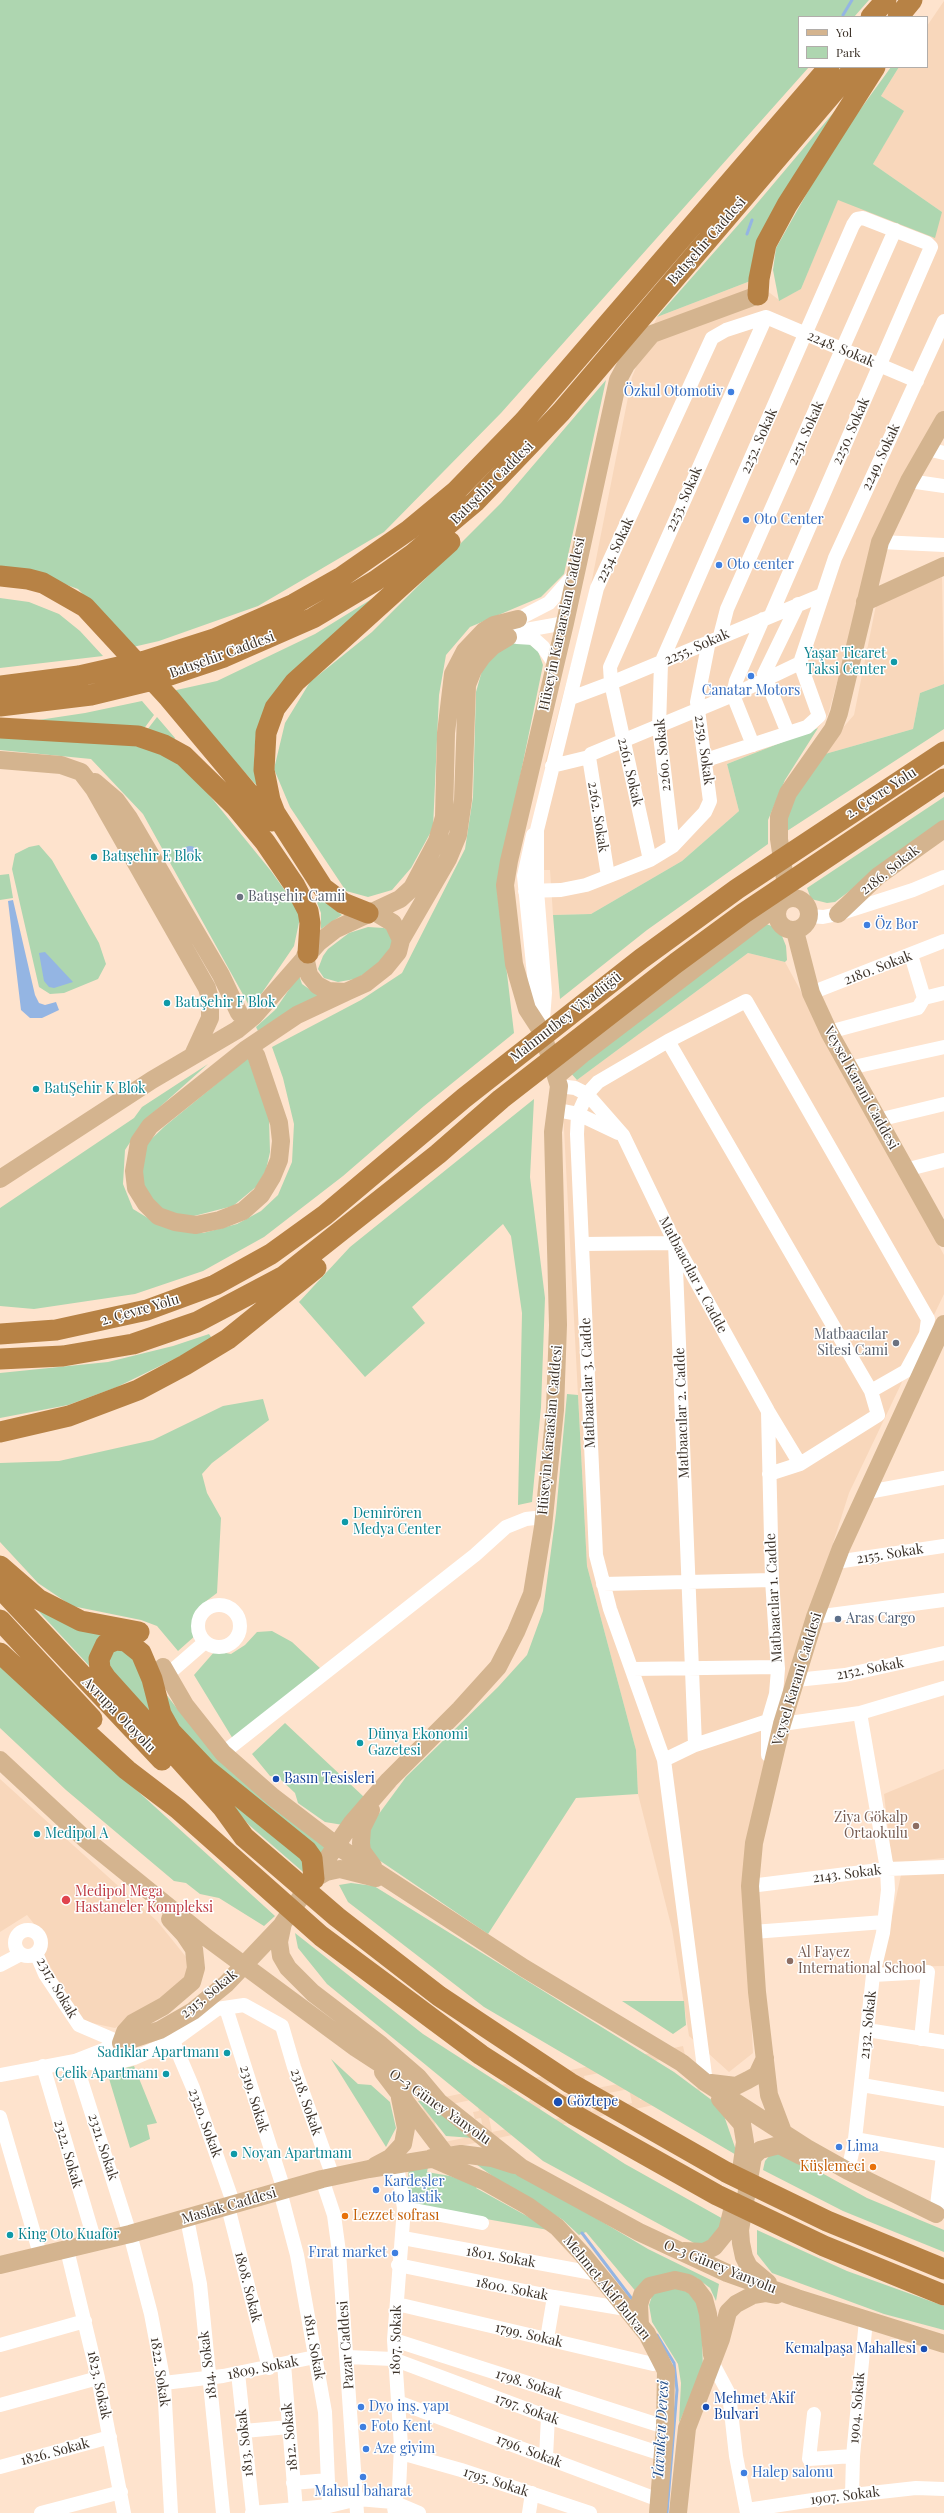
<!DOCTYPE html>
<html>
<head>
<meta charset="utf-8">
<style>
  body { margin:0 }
  #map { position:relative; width:944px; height:2513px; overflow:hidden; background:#fee3cd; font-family:"Playfair Display",serif }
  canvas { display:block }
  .legend { position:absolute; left:798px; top:16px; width:130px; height:52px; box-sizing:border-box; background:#fff; border:1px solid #b1adaa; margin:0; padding:5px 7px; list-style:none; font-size:12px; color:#3d332a }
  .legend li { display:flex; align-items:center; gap:8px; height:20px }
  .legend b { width:20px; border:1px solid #b1adaa }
</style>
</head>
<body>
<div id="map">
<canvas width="944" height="2513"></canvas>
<ul class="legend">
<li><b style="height:5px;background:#d4b48f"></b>Yol</li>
<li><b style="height:11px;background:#aed6b0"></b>Park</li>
</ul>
</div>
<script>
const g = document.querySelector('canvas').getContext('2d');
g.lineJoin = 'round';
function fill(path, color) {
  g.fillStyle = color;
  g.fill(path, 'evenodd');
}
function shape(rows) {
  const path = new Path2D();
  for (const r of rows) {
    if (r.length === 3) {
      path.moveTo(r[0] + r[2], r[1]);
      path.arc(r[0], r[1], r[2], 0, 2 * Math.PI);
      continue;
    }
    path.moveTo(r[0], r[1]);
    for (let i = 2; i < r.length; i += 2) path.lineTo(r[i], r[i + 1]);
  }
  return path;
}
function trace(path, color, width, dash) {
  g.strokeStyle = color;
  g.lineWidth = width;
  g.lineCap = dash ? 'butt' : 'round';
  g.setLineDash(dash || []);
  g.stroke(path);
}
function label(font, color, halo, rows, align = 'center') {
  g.font = font + ' "Playfair Display",serif';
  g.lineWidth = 3;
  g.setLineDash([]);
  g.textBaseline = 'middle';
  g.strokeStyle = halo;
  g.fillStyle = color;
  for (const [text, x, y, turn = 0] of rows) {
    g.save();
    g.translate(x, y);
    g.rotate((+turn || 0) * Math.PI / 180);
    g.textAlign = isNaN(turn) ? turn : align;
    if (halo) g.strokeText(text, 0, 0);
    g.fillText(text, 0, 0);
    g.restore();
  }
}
fill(shape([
  [944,1,944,411,904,480,871,559,828,715,818,728,727,764,739,811,682,861,591,914,553,915,550,870,542,870,545,763,588,600,632,377,657,317,753,280,779,300,801,289,837,200,942,212,873,164,903,111,881,96,899,67,927,67,927,26],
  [942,577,944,684,920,693,913,729,818,756,854,715,876,605],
  [748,953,785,962,944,1255,944,1294,849,1493,784,1697,744,1886,753,2053,729,2072,689,2036,672,1929,638,1794,636,1750,587,1566,562,1091],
  [944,1769,944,1858,892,1863,884,1794],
  [0,1779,157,1921,191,1963,187,1981,159,2004,115,2028,82,2021,44,1956,42,1934,27,1915,0,1932],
  [944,1873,944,1966,881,1967,901,1875],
  [683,2046,687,2064,676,2056,633,2066,640,2100,699,2088,701,2095,432,2152,422,2102],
  [625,2068,628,2082,587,2090,584,2076],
  [576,2077,579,2091,539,2100,536,2086],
  [528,2088,530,2101,487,2110,484,2097],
  [629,2089,632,2103,591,2111,588,2097],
  [476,2099,479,2111,473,2112,475,2119,481,2118,484,2134,439,2143,432,2108],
  [580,2099,583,2113,542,2122,540,2108],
  [489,2118,536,2123,492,2132]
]), '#f8d7bb');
fill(shape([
  [0,0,869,0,854,17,799,17,799,67,809,67,501,413,384,532,258,606,159,641,133,647,78,589,20,568,0,568],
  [891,67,899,67,881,96,904,111,873,164,942,212,935,238,838,200,801,289,779,301,773,270,776,248,833,147],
  [850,93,753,280,657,317,754,207],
  [606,380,564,574,541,597,470,627,446,655,439,695,433,828,411,868,392,890,368,897,346,891,290,807,274,769,285,723,310,682,372,632,501,503],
  [383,592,256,734,254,757,257,786,172,691,217,681,315,634],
  [0,598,29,602,59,614,80,631,103,656,0,668],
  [516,642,526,642,533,647,538,651,543,665,497,889,514,1033,424,1106,343,1176,264,1237,203,1271,135,1294,34,1309,0,1306,0,1208,134,1118,142,1107,208,1064,144,1121,125,1150,123,1184,133,1209,161,1226,203,1233,237,1224,261,1211,278,1195,292,1162,294,1124,283,1078,272,1047,361,1000,402,973,465,849,473,797,476,692,483,667,497,653],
  [944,684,944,729,787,831,788,805,818,756,913,729,920,693],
  [142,701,154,715,143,730,32,721,85,713],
  [157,717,175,738,174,740,147,730],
  [818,728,785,780,768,820,768,844,647,930,560,999,553,915,591,914,682,861,739,811,727,764],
  [0,737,136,743,184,764,271,871,301,913,294,946,251,1009,143,814,91,759,0,750],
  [944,797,944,820,835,902,827,903,811,899,807,888],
  [39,845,52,860,99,943,106,964,98,979,64,993,50,994,39,987,12,869,15,854,29,847],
  [9,874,13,898,0,900,0,875],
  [317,896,342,915,321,929,321,913,315,897],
  [766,924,772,926,782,936,786,946,787,960,785,962,748,953,577,1080,569,1071],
  [368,927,384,928,388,930,393,938,392,948,376,968,355,979,338,982,324,978,318,969,323,956,328,949,349,933],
  [299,975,302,984,319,996,258,1031,256,1027,275,1010],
  [248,1058,269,1119,270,1152,266,1170,257,1186,233,1206,186,1218,170,1214,152,1202,142,1187,143,1147,165,1126],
  [534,1099,530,1177,545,1298,541,1407,532,1502,518,1505,522,1313,511,1236,503,1224,412,1307,425,1323,365,1377,299,1302,350,1247],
  [209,1334,213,1340,117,1387,68,1405,0,1418,0,1373,108,1362,173,1346],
  [567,1394,578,1395,587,1566,636,1750,638,1794,576,1798,488,1934,370,1854,366,1839,370,1826,406,1777,498,1687,527,1655,543,1611,556,1513],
  [263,1399,269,1420,212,1463,202,1474,207,1493,221,1518,217,1593,205,1602,197,1618,196,1635,178,1651,157,1626,141,1620,72,1606,38,1583,0,1542,0,1463,59,1461,153,1440,223,1406],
  [30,1602,113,1631,94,1671],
  [272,1631,292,1642,321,1669,233,1739,194,1675,215,1651,231,1654,245,1645,257,1632],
  [120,1648,135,1655,152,1714,111,1673,108,1657,113,1650],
  [0,1666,275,1916,264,1926,219,1898,200,1894,186,1883,174,1881,66,1790,0,1728],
  [162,1689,179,1711,329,1849,320,1859,236,1786,171,1722],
  [285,1723,364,1797,343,1825,325,1822,298,1803,295,1793,278,1777,270,1776,252,1754],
  [212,1784,307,1860,310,1878,249,1825],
  [351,1883,374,1886,674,2072,721,2107,738,2156,484,2007,348,1902,339,1885],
  [295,1933,423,2034,625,2164,725,2220,709,2244,694,2243,543,2161,327,1984,298,1948],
  [622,2001,684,2001,686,2025,673,2034],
  [331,2059,358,2084,371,2085,390,2102,396,2128,386,2147],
  [134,2066,157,2123,147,2125,150,2139,130,2148,107,2072],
  [422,2100,473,2138,446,2136,418,2101],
  [784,2152,867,2198,944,2230,944,2252,843,2211,763,2170,765,2161,771,2154],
  [469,2159,515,2170,648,2249,719,2284,716,2301,710,2288,697,2278,638,2294,586,2232,579,2235,563,2220,498,2180],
  [409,2161,429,2162,427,2172,450,2176,478,2186,476,2188,554,2231,407,2205],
  [757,2230,847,2271,944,2306,944,2330,884,2314,772,2273,757,2254],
  [665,2285,691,2293,701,2310,703,2369,679,2423,681,2383,678,2364,652,2322,649,2305,652,2296]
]), '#aed6b0');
fill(shape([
  [190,854,8],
  [13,900,35,995,39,1003,45,1005,56,1002,59,1010,42,1018,30,1018,21,1010,8,901],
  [45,952,73,982,54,988,49,987,44,981,39,953]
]), '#94b5e3');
trace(shape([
  [843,15,852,0],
  [747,234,752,220],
  [582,2233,632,2299],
  [657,2335,674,2363,677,2390,667,2513]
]), '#94b5e3', 3);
trace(shape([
  [766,317,917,381],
  [927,449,944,453],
  [909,481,944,486],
  [880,542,944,545],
  [518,619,549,603,573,576],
  [720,636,727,609,895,230],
  [508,637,526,630,565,623],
  [517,637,533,638,543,647,554,663],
  [571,698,611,683,822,595],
  [788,733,764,674,798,604],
  [753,745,733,695,736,681,763,619],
  [589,757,608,876],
  [706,760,807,727,819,716,800,663,835,558,944,321],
  [552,766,589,757,591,754,733,695,800,663],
  [533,835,524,876,538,1014],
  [673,846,659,727,661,663,853,225,857,219,863,218,927,243,931,247,771,615],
  [650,860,611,683,610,667,766,317],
  [525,891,561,890,586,885,650,860,673,846,705,812,710,801,697,702,709,641],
  [810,916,823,917,838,914,913,890,944,877],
  [911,955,924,998],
  [811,993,944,941],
  [542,1032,545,993,537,890,537,830,597,588,712,338,726,330,766,317],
  [829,1032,918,1008,924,998,944,993],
  [668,1041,871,1391,906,1371,926,1334,928,1319,746,1001,668,1041,598,1082,587,1094,578,1114,577,1134,596,1555,610,1609,664,1760,706,2083],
  [849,1068,944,1047],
  [559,1086,575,1088,587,1094,623,1135,675,1243,768,1411,800,1464,769,1474],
  [557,1110,578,1114,618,1133],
  [878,1120,944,1104],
  [905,1170,944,1160],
  [583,1244,675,1243,695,1745],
  [768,1412,772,1580,778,1669,776,1694,768,1721,768,1755],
  [800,1464,878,1415,871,1391],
  [868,1492,944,1478],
  [836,1562,944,1546],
  [603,1584,772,1580],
  [219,1626,21],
  [815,1617,944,1600],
  [632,1669,778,1667],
  [167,1675,205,1642],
  [796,1680,845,1675,944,1653],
  [782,1724,860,1713,944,1688],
  [223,1753,475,1555,506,1527,526,1519,544,1517],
  [664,1760,695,1745,768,1721],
  [750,1886,887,1869,944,1867],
  [28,1943,13],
  [753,1932,884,1922],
  [36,1953,45,1974,79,2025,121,2043],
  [0,1965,21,1954],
  [873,1975,928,1972,921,2039],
  [226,2008,284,2190],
  [867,2030,944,2042],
  [173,2041,193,2088,234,2205],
  [75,2061,130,2234,151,2314,164,2383,171,2513],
  [75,2061,108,2065,134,2058,173,2041,217,2009,244,2005,282,2026,294,2067,333,2177],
  [43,2066,95,2242],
  [0,2075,75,2061,121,2043],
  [862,2085,944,2099],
  [0,2117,40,2254],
  [855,2139,944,2155],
  [848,2171,855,2139,873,1975,883,1933,888,1890,887,1869,860,1713],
  [322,2179,334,2215,339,2252,357,2513],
  [280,2191,297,2255,325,2412,329,2506],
  [228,2207,269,2368],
  [404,2208,482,2223],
  [936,2214,943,2155],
  [187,2219,200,2284,223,2513],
  [403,2238,598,2274],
  [69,2258,98,2378,124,2513],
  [398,2265,554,2297,626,2309],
  [397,2304,653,2364,661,2362],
  [547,2339,554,2297],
  [394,2340,665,2427],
  [0,2345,85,2321],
  [347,2357,393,2359,548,2417,662,2454],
  [712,2362,729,2394,736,2456,747,2513],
  [284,2364,296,2510],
  [238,2373,253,2513],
  [164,2383,223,2376,315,2357],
  [398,2402,659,2500],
  [0,2405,98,2378],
  [814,2414,809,2459,853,2456],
  [244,2431,289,2427],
  [401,2453,461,2470,590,2513],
  [546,2457,548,2417],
  [0,2467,110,2437],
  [293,2483,328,2480],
  [852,2495,853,2456,866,2320],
  [747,2510,826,2498,916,2488,944,2489],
  [41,2513,121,2492],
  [252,2513,329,2506,358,2499,393,2502,419,2513],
  [395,2513,393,2502,399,2490,401,2446,394,2340,404,2208,397,2166],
  [529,2513,532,2493]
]), '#fff', 14);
trace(shape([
  [865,602,944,566],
  [0,760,61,765,81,772,94,789,207,988,210,999,210,1018,193,1055],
  [95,782,116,800,129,818,221,975,239,1013],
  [793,914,16],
  [788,899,779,839,779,817,788,793,833,729,839,713,880,542,909,481,944,420],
  [373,911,393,923,401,940],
  [838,914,878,876,944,829],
  [795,931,811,993,829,1032,944,1238],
  [305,956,309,975,317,985,328,991,346,992,366,983,385,968,398,952,401,940,448,859,458,835,463,800,467,685,473,670,482,657,493,646,508,637],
  [256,1055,279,1123,281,1141,279,1160,272,1177,261,1195,243,1211,220,1220,196,1225,175,1222,158,1216,146,1204,136,1188,134,1171,139,1142,150,1126,245,1050,297,1015,346,992],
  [557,1076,584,1053,765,915,777,910],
  [0,1179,152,1080,237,1030,254,1016,318,943,336,929,400,899,412,888,437,841,444,817,446,733,453,674,465,651,484,631,494,625,518,619],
  [163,1667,185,1705,223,1753,273,1797,337,1846,524,1968,682,2063,706,2083,807,2148,848,2171,936,2214],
  [0,1760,85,1839,207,1938,356,2048,439,2102,522,2168,639,2232,727,2273,797,2298,944,2344],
  [371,1810,362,1828,361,1843,362,1851,373,1866],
  [314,1879,326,1872,340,1869,376,1878],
  [121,2043,125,2032,133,2023,164,2006,192,1982,196,1968,194,1949,184,1934,170,1919],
  [121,2043,160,2030,193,2011,226,1984,283,1924],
  [383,2072,452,2163],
  [711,2083,736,2086,748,2080,757,2075,765,2058],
  [720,2099,742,2124,745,2142,741,2170],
  [439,2102,418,2077,381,2045,313,1993,288,1968,281,1956,279,1942,283,1923,351,1824,389,1780,460,1709,498,1667,516,1632,532,1594,543,1527,555,1410,558,1325,553,1132,559,1086,542,1032,527,1009,514,964,505,885,509,861,565,623,618,380,626,365,652,334,758,295],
  [783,2132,769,2095,757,1992,750,1886,754,1843,782,1724,815,1617,841,1548,944,1324],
  [431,2158,484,2181,528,2206,557,2227,583,2255,647,2334,666,2371,665,2427,658,2513],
  [375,2166,390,2158,403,2144,406,2128,400,2098],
  [684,2251,704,2252,714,2247,727,2231,734,2203],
  [0,2265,130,2234,322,2179,369,2169,461,2154,492,2158,514,2165],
  [768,2283,749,2267,744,2257,741,2243,740,2230,753,2157,760,2150,779,2145,801,2156],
  [640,2325,639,2305,642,2295,650,2286,675,2280,688,2283,695,2287,704,2299,708,2314,712,2355],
  [678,2513,687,2428,721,2339,728,2312,736,2304,753,2295,765,2293,776,2295]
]), '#d4b48f', 18);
trace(shape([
  [871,17,886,0],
  [898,17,912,0],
  [758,295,759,279,766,244,787,205,875,67],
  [0,576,28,579,43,583,85,607,169,698,272,821],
  [0,686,79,676,145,661,214,639,294,604,340,578,409,530,456,491,524,421,829,67],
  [0,706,91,695,161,678,224,657,313,618,375,581,413,554,475,502,561,412,855,67],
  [0,728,138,736,164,745,184,756,236,807,265,842,295,886,308,911,310,923,308,953],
  [368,913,343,903,323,888,275,813,270,800,264,770,266,733,275,708,295,682,450,542],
  [0,1334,56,1330,147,1310,215,1285,271,1254,325,1215,464,1098,641,959,737,889,944,752],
  [0,1359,63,1356,133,1344,197,1322,284,1276,438,1154,501,1099,676,963,744,913,944,779],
  [0,1432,69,1416,138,1390,185,1365,228,1339,316,1268],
  [0,1566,38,1599,81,1621,139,1632],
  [0,1588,162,1760],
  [0,1620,92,1719],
  [0,1653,127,1770,178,1809,321,1936,481,2055,573,2114,717,2195,824,2246,944,2295],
  [314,1879,312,1858,307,1851,207,1770,171,1732,161,1714,152,1679,141,1653,126,1641,116,1640,106,1644,99,1659,100,1669,106,1678,223,1808,244,1837,337,1917,439,1996,570,2083,726,2172,827,2221,944,2269]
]), '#b78245', 21);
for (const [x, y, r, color] of [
  [731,392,4,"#3f7fe0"],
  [746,520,4,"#3f7fe0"],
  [719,565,4,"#3f7fe0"],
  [894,662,4,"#0f9aa8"],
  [751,676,4,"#3f7fe0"],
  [94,857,4,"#0f9aa8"],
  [240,897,4,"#6b7280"],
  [867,925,4,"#3f7fe0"],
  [167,1003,4,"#0f9aa8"],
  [36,1089,4,"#0f9aa8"],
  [896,1343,4,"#6b7280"],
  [345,1522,4,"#0f9aa8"],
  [838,1619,4,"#5c6f8a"],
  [360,1743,4,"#0f9aa8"],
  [276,1779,4,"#1a4fb4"],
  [916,1826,4,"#8d6e63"],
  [37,1834,4,"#0f9aa8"],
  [66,1900,5,"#e0444e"],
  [790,1961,4,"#8d6e63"],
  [227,2053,4,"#0f9aa8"],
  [166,2074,4,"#0f9aa8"],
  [558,2102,5,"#1a4fb4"],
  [839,2147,4,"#3f7fe0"],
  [234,2154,4,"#0f9aa8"],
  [873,2167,4,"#e8710a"],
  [376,2190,4,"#3f7fe0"],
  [345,2216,4,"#e8710a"],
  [10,2235,4,"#0f9aa8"],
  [395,2253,4,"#3f7fe0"],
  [924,2349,4,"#1a4fb4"],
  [361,2407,4,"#3f7fe0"],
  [706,2407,4,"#1a4fb4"],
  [363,2427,4,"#3f7fe0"],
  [366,2449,4,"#3f7fe0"],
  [744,2473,4,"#3f7fe0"],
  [363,2477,4,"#3f7fe0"]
]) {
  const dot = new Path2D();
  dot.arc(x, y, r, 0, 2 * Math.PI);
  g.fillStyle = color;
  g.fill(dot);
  trace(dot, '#fff', 1.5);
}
label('14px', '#3d332a', '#fff', [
  ["Batışehir Caddesi",707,241,-49],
  ["2248. Sokak",841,349,23],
  ["2250. Sokak",851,431,-66],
  ["2251. Sokak",806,433,-66],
  ["2252. Sokak",759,441,-66],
  ["2249. Sokak",881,457,-65],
  ["Batışehir Caddesi",492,483,-45],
  ["2253. Sokak",684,499,-66],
  ["2254. Sokak",615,550,-65],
  ["Hüseyin Karaarslan Caddesi",562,624,-78],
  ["2255. Sokak",697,647,-24],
  ["Batışehir Caddesi",222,655,-20],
  ["2259. Sokak",704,750,82],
  ["2260. Sokak",663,755,-95],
  ["2261. Sokak",630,772,77],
  ["2. Çevre Yolu",881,793,-33],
  ["2262. Sokak",598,817,81],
  ["2186. Sokak",890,870,-38],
  ["2180. Sokak",878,968,-21],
  ["Mahmutbey Viyadüğü",566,1017,-38],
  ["Veysel Karani Caddesi",861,1088,61],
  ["Matbaacılar 1. Cadde",693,1275,62],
  ["2. Çevre Yolu",140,1310,-16],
  ["Matbaacılar 3. Cadde",588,1383,-92],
  ["Matbaacılar 2. Cadde",682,1413,-92],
  ["Hüseyin Karaaslan Caddesi",550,1430,-85],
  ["2155. Sokak",890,1554,-9],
  ["Matbaacılar 1. Cadde",774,1598,-93],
  ["2152. Sokak",870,1669,-11],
  ["Veysel Karani Caddesi",797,1679,-73],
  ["Avrupa Otoyolu",119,1715,46],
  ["2143. Sokak",847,1874,-7],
  ["2317. Sokak",57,1988,60],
  ["2315. Sokak",209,1994,-39],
  ["2132. Sokak",868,2025,-84],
  ["2319. Sokak",254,2099,73],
  ["2318. Sokak",306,2102,71],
  ["O-3 Güney Yanyolu",440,2107,35],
  ["2320. Sokak",205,2123,70],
  ["2321. Sokak",103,2147,72],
  ["2322. Sokak",68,2154,74],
  ["Maslak Caddesi",229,2206,-16],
  ["1801. Sokak",501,2257,10],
  ["O-3 Güney Yanyolu",720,2267,22],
  ["1808. Sokak",248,2287,76],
  ["Mehmet Akif Bulvarı",607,2288,51],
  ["1800. Sokak",512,2289,11],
  ["1799. Sokak",529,2335,13],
  ["1807. Sokak",396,2340,-89],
  ["Pazar Caddesi",346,2345,-94],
  ["1811. Sokak",314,2347,80],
  ["1814. Sokak",208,2365,-97],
  ["1809. Sokak",263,2368,-11],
  ["1822. Sokak",160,2372,82],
  ["1798. Sokak",529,2384,18],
  ["1823. Sokak",99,2385,78],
  ["1904. Sokak",857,2408,-85],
  ["1797. Sokak",527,2409,20],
  ["1812. Sokak",290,2437,-95],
  ["1813. Sokak",245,2443,-96],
  ["1796. Sokak",529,2451,21],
  ["1826. Sokak",55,2452,-15],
  ["1795. Sokak",496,2482,18],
  ["1907. Sokak",845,2496,-7]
]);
label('14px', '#366cbe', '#fff', [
  ["Özkul Otomotiv",723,392,"right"],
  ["Oto Center",754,520],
  ["Oto center",727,565],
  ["Canatar Motors",751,691,"center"],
  ["Öz Bor",875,925],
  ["Lima",847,2147],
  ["Kardeşler",384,2182],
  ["oto lastik",384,2198],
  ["Fırat market",387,2253,"right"],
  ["Dyo inş. yapı",369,2407],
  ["Foto Kent",371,2427],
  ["Aze giyim",374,2449],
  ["Halep salonu",752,2473],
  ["Mahsul baharat",363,2492,"center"]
], 'left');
label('14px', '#0d838f', '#fff', [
  ["Yaşar Ticaret",886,654,"right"],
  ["Taksi Center",886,670,"right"],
  ["Batışehir E Blok",102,857],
  ["BatıŞehir F Blok",175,1003],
  ["BatıŞehir K Blok",44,1089],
  ["Demirören",353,1514],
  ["Medya Center",353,1530],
  ["Dünya Ekonomi",368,1735],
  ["Gazetesi",368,1751],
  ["Medipol A",45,1834],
  ["Sadıklar Apartmanı",219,2053,"right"],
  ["Çelik Apartmanı",158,2074,"right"],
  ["Noyan Apartmanı",242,2154],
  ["King Oto Kuaför",18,2235]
], 'left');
label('14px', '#5b616d', '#fff', [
  ["Batışehir Camii",248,897],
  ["Matbaacılar",888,1335,"right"],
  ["Sitesi Cami",888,1351,"right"]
], 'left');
label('14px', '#4e5e75', '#fff', [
  ["Aras Cargo",846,1619]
], 'left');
label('14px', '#164399', '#fff', [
  ["Basın Tesisleri",284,1779],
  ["Göztepe",567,2102],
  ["Kemalpaşa Mahallesi",916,2349,"right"],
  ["Mehmet Akif",714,2399],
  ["Bulvari",714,2415]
], 'left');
label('14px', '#785e54', '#fff', [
  ["Ziya Gökalp",908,1818],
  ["Ortaokulu",908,1834],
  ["Al Fayez",798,1953,"left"],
  ["International School",798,1969,"left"]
], 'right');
label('14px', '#be3a42', '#fff', [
  ["Medipol Mega",75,1892],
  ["Hastaneler Kompleksi",75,1908]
], 'left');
label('14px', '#c56008', '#fff', [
  ["Küşlemeci",865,2167],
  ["Lezzet sofrası",353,2216,"left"]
], 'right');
label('italic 15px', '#29538c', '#fff', [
  ["Tavukçu Deresi",661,2430,-87]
]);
</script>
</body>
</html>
